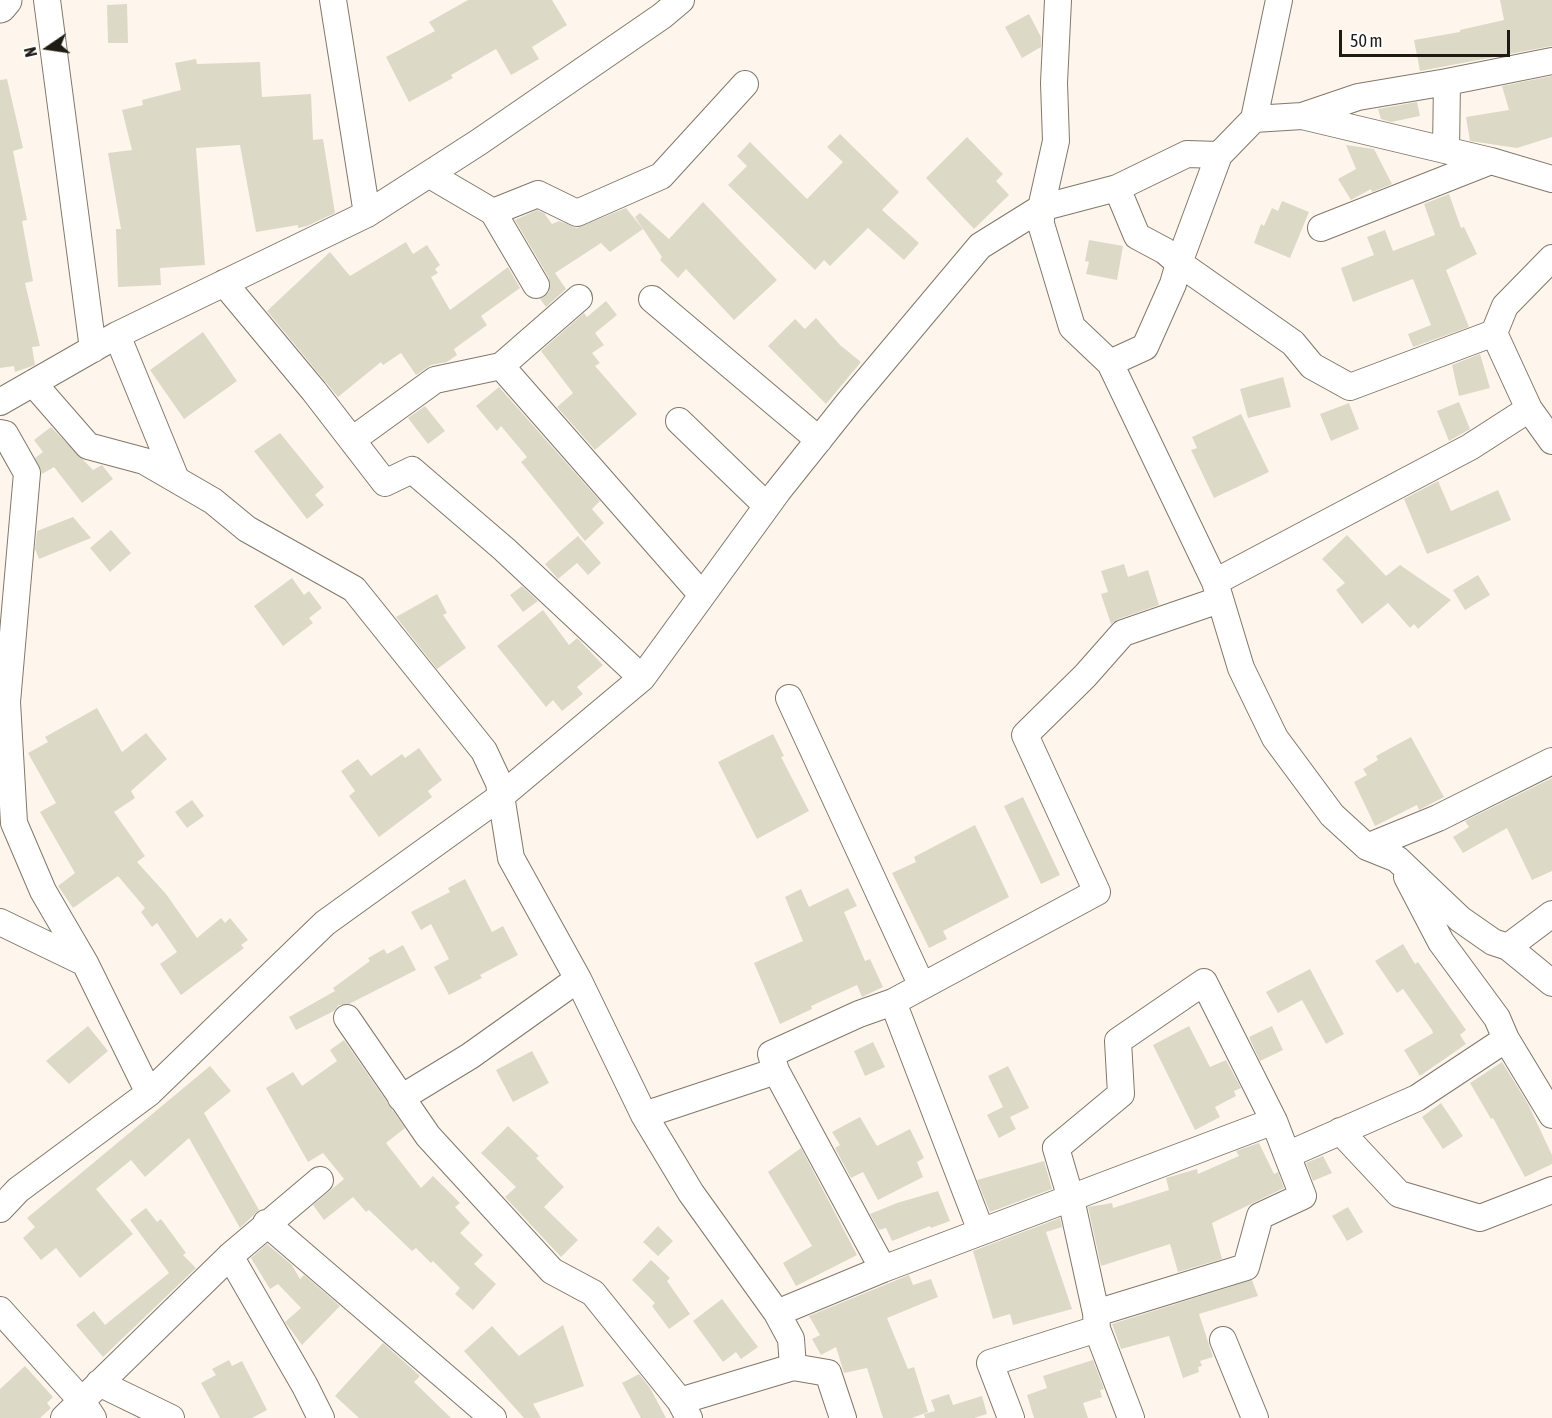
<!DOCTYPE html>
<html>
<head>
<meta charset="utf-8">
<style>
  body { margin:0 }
  #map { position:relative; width:1552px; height:1418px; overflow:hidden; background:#fef6ed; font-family:"Asap Condensed",sans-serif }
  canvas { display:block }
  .north { position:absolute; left:18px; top:18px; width:60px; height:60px; -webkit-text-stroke:4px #fff; paint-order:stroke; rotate:257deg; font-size:16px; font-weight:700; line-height:24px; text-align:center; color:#1e1a14 }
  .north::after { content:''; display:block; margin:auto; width:21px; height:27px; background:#1e1a14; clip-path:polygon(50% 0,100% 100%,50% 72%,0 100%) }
  .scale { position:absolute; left:1339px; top:30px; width:171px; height:27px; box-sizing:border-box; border:3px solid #1e1a14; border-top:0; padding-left:8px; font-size:18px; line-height:21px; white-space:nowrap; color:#1e1a14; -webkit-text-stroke:4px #fff; paint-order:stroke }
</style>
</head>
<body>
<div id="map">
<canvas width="1552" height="1418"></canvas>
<div class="north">N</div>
<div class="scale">50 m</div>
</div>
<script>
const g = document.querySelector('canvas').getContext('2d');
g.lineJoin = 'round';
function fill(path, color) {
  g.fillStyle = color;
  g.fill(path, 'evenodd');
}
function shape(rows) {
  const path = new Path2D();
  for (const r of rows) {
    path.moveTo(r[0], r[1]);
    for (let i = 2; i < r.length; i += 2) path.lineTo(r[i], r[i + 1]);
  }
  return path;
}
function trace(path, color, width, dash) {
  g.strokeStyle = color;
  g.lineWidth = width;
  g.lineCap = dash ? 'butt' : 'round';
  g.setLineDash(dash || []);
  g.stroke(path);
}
fill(shape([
  [468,0,552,0,567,25,532,47,539,59,511,75,496,49,451,75,453,78,409,102,386,57,435,31,429,22],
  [1500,0,1552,0,1552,46,1420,71,1414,40,1460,32,1460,30,1504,20],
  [127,4,128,43,108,43,107,5],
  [1029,14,1041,37,1041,47,1022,58,1005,27],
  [196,59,197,64,260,62,262,97,311,94,313,140,323,139,335,213,307,226,298,228,298,225,256,232,240,145,196,148,205,265,160,268,161,285,118,287,116,229,121,229,108,153,132,150,122,110,143,105,142,100,181,90,175,63],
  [1552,76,1552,137,1517,148,1470,141,1466,117,1509,110,1502,86],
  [7,79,23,148,13,151,27,220,22,221,33,281,25,283,40,346,32,347,35,365,15,372,14,366,0,368,0,80],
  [1417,102,1420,116,1391,122,1381,119,1378,109],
  [840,134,899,192,882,210,919,243,904,260,868,228,830,266,824,260,815,270,728,185,747,166,737,156,750,142,807,199,843,162,827,147],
  [967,137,1003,174,996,181,1009,195,974,229,926,178],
  [1346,145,1374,149,1392,184,1372,192,1371,189,1351,200,1338,179,1356,169],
  [1449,194,1461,228,1464,227,1477,254,1446,270,1469,327,1413,347,1408,334,1431,325,1413,279,1353,302,1341,268,1374,255,1367,237,1385,230,1393,251,1435,235,1424,204],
  [1282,201,1309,212,1290,258,1254,243,1261,224,1264,226,1272,208,1278,211],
  [703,202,777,280,734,320,686,269,678,278,660,260,662,257,635,217,640,213,669,239],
  [626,208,643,229,610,252,601,243,555,273,566,289,546,307,540,299,549,292,549,278,515,220,537,210,544,213,552,224,559,221,577,228],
  [1089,240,1123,246,1117,280,1086,274,1089,262,1085,261],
  [406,242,413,254,427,245,440,265,435,269,438,273,431,277,450,310,508,267,520,288,481,316,487,325,454,349,457,355,447,362,431,365,416,375,401,353,383,365,381,362,338,397,267,311,330,252,350,276],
  [606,301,617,315,595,333,604,345,592,353,600,363,595,366,637,414,595,450,557,407,573,393,541,351,584,313,587,317],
  [816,318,840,345,861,362,826,404,768,346,795,319,805,329],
  [203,332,237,381,184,419,150,370],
  [1480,354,1490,388,1459,396,1452,365],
  [1283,377,1291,407,1248,418,1240,389],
  [499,387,600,501,592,509,604,523,585,541,521,462,527,457,501,426,497,431,476,406],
  [1459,402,1470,429,1449,441,1437,411],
  [1349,403,1359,429,1331,441,1320,414],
  [425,406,445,431,428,444,408,418],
  [1241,414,1269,472,1214,498,1191,450,1197,448,1192,437],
  [51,427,93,470,102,465,113,479,82,503,54,467,42,474,35,458,43,452,34,440],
  [280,433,324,487,315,495,324,505,307,519,254,451],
  [1438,481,1451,511,1498,490,1511,520,1427,554,1404,499],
  [73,517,91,538,39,559,35,549,37,531],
  [111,530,131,553,110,572,90,548],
  [1347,535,1386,576,1400,565,1451,600,1418,629,1414,624,1410,628,1388,603,1362,624,1336,590,1345,583,1322,559],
  [578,536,601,563,588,575,577,563,558,579,545,564],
  [1124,564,1128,577,1148,570,1159,605,1118,619,1111,624,1101,594,1108,592,1101,571],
  [1478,575,1490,595,1465,610,1453,590],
  [292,578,304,595,309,591,322,608,309,618,313,623,283,646,254,606],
  [522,586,538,601,523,612,510,595],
  [437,594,447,613,443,615,466,648,437,669,396,617],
  [543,610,569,645,577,638,603,665,577,687,583,694,562,711,553,700,546,707,497,646],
  [97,708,122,752,146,733,167,759,131,791,135,798,114,812,145,856,137,862,166,894,197,938,221,918,225,923,230,918,248,940,241,945,244,948,181,995,160,964,177,952,157,923,152,927,141,912,145,908,118,876,73,908,58,886,75,873,40,812,56,803,28,753,48,742,45,737],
  [773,734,784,756,781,757,809,811,757,839,718,762],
  [1411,737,1444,797,1419,810,1417,805,1375,826,1354,782,1367,775,1363,769,1378,760,1376,756],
  [419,748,442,780,428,791,432,797,379,837,349,796,355,791,341,771,358,759,371,776,402,754,405,758],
  [1552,778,1552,871,1532,880,1507,828,1463,853,1453,837,1469,827,1465,821],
  [1023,797,1060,875,1041,884,1004,806],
  [192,800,204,816,187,828,175,812],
  [975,825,1009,897,943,931,947,939,929,948,892,873,916,862,914,857],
  [465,879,492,932,503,926,518,955,480,975,482,978,449,995,434,967,449,959,431,924,421,930,411,912,450,892,448,888],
  [848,888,857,906,844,912,865,961,870,959,883,987,862,997,857,985,811,1006,812,1009,780,1024,754,963,803,941,785,897,801,889,809,907],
  [1403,944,1415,964,1418,962,1466,1030,1460,1035,1466,1044,1420,1076,1404,1050,1433,1033,1432,1030,1403,989,1397,993,1375,961],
  [403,945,416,970,349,1004,339,1005,334,1011,296,1030,289,1017,335,991,333,988,370,961,368,958,384,949,387,954],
  [1310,969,1344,1034,1326,1044,1302,1000,1278,1013,1266,992],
  [88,1026,108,1051,69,1084,46,1061],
  [1189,1026,1210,1067,1226,1060,1241,1088,1234,1091,1236,1096,1215,1107,1220,1117,1195,1130,1153,1045],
  [1272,1026,1283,1050,1260,1061,1249,1037],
  [344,1040,405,1128,386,1143,421,1188,433,1176,460,1203,455,1207,470,1223,460,1233,483,1255,474,1264,496,1284,473,1310,455,1294,460,1288,433,1261,431,1263,416,1248,412,1251,369,1210,366,1212,353,1197,324,1220,313,1205,344,1179,323,1153,308,1162,266,1088,293,1072,302,1086,337,1061,330,1050],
  [873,1042,885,1067,865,1076,854,1051],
  [532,1051,549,1083,513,1102,496,1070],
  [1502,1062,1528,1104,1552,1155,1552,1164,1525,1177,1493,1118,1491,1119,1470,1083],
  [210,1066,231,1091,204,1113,259,1210,240,1228,189,1138,145,1177,131,1160,96,1189,133,1234,80,1278,56,1248,41,1260,23,1238,35,1227,27,1218],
  [1008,1066,1029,1108,1010,1117,1016,1129,999,1138,987,1115,1003,1107,988,1076],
  [1441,1103,1463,1136,1443,1149,1422,1117],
  [860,1117,877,1146,910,1129,924,1158,917,1162,923,1177,878,1200,863,1172,851,1178,835,1148,840,1145,832,1132],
  [508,1126,539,1156,536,1158,564,1187,544,1207,578,1240,561,1257,505,1197,516,1187,481,1153],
  [1259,1143,1274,1174,1278,1172,1284,1188,1212,1223,1222,1259,1178,1272,1170,1244,1101,1266,1088,1207,1112,1203,1113,1208,1169,1190,1166,1178,1197,1169,1198,1174,1239,1156,1236,1151],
  [801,1148,857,1255,796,1286,783,1263,812,1246,768,1172],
  [1323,1156,1332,1173,1313,1181,1306,1163],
  [1044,1161,1052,1189,990,1212,977,1180],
  [938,1191,950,1221,931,1228,930,1226,892,1241,886,1228,879,1230,870,1214,897,1203],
  [1348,1207,1363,1232,1347,1241,1332,1216],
  [146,1208,157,1222,161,1219,186,1253,183,1255,196,1268,103,1357,76,1325,94,1311,105,1325,169,1273,130,1220],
  [1060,1218,1062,1227,1046,1232,1072,1309,1013,1325,1010,1314,993,1319,973,1251],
  [658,1226,673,1241,658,1256,643,1242],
  [267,1244,292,1265,300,1279,304,1275,340,1306,302,1345,285,1322,301,1308,278,1284,270,1289,251,1258],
  [651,1260,670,1278,667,1281,690,1314,669,1329,652,1306,655,1303,632,1280],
  [909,1275,913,1285,931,1279,938,1297,887,1318,908,1369,914,1367,928,1412,912,1418,883,1418,867,1368,844,1373,836,1347,821,1355,812,1339,820,1335,809,1316],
  [1252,1280,1258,1296,1199,1314,1213,1357,1200,1361,1202,1366,1198,1367,1199,1372,1183,1378,1169,1336,1121,1349,1112,1324],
  [722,1299,758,1347,741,1359,736,1352,723,1362,693,1321],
  [563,1325,584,1386,533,1404,541,1418,524,1418,464,1351,492,1326,519,1356],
  [383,1343,420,1376,414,1382,451,1418,359,1418,335,1396],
  [229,1360,232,1366,242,1361,267,1410,252,1418,220,1418,201,1383,216,1375,212,1369],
  [1093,1360,1104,1389,1100,1390,1102,1397,1083,1403,1088,1418,1034,1418,1027,1395,1047,1388,1043,1376],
  [25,1366,53,1397,47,1403,51,1408,40,1418,0,1418,0,1389],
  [639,1374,650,1388,666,1418,641,1418,622,1383],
  [949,1394,953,1405,982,1396,987,1414,974,1418,925,1418,924,1414,935,1411,931,1400]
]), '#dcd9c7');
const street = shape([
  [47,0,93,349],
  [333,0,367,214],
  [1058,0,1054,83,1056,141,1041,208,1041,224,1072,327,1110,363,1215,582,1241,668,1275,738,1332,815,1367,847,1397,859,1460,919,1493,942,1508,947,1552,983],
  [1447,82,1552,61],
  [1302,116,1358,97,1447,82,1446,150],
  [1254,119,1302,116,1491,161,1552,179],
  [430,175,493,212,538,194,577,213,661,176,745,84],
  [493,212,536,285],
  [1321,228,1491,161],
  [224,283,314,391,385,483,412,470,504,549,642,678],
  [579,298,501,366,702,595],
  [652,299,819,440],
  [1494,333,1505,306,1552,258],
  [117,335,176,479],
  [1110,363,1145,347,1173,284,1179,263,1165,251,1137,236,1117,188],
  [33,383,88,446,144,461,213,501,247,529,354,589,484,751,499,783,511,858,578,979,644,1115,691,1193,777,1313,791,1339,793,1367,680,1401],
  [0,402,117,335,367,214,479,142,662,16,681,0],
  [1529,409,1552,441],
  [679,421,767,506],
  [0,433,5,434,27,473,7,702,14,823,43,891,85,963,149,1093],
  [352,440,435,380,501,366],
  [1215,582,1470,447,1529,409,1494,333,1350,387,1312,366,1293,343,1179,263,1219,155,1254,119,1279,0],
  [789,698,921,984],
  [1367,847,1438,818,1552,761],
  [1407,877,1441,942,1497,1018,1506,1039,1552,1115],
  [0,922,85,963],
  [1508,947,1552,914],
  [893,1002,981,1231],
  [347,1018,428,1136,552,1271,593,1293,680,1401,689,1418],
  [776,1071,771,1054,859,1014,893,1002,1097,892,1025,735,1085,676,1123,633,1219,600],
  [401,1098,470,1056,578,979],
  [644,1115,776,1071,883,1269],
  [1340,1131,1399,1194,1480,1218,1552,1190],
  [0,1209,18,1190,149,1093,325,923,500,797,642,678,778,491,849,402,980,246,1041,208,1117,188,1187,154,1219,155],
  [266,1223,493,1418],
  [230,1256,305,1386,321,1418],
  [0,1310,81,1400,93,1418],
  [777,1313,883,1269,1274,1121,1287,1155,1417,1098,1506,1039],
  [1096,1313,1246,1267,1260,1216,1303,1196,1287,1155],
  [1097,1329,1096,1313,1071,1199,1056,1148,1121,1094,1118,1041,1204,982,1274,1121],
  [1223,1340,1255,1418],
  [793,1367,828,1373,843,1418],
  [99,1383,171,1418],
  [64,1418,230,1256,320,1180],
  [1011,1418,990,1363,1097,1329,1131,1418]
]);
const secondary = shape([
  [0,6,5,0]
]);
trace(street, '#827769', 28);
trace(secondary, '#827769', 35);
trace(street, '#fff', 26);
trace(secondary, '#fff', 33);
</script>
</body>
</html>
